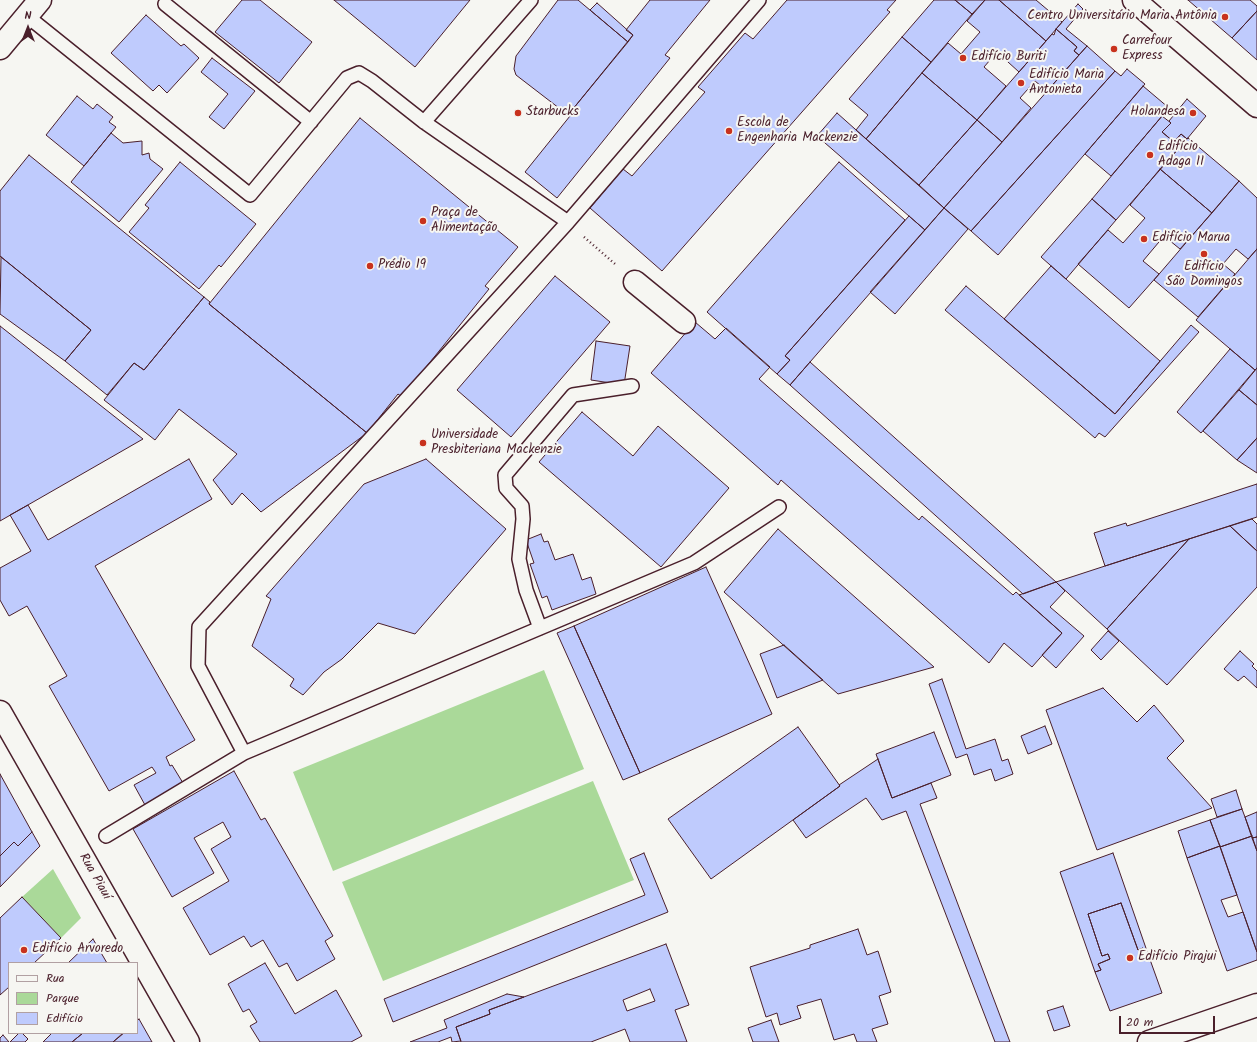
<!DOCTYPE html>
<html>
<head>
<meta charset="utf-8">
<style>
  body { margin:0 }
  #map { position:relative; width:1257px; height:1042px; overflow:hidden; background:#f6f6f2; font-family:Kalam,sans-serif }
  canvas { display:block }
  .legend { position:absolute; left:8px; top:962px; width:130px; height:72px; box-sizing:border-box; background:#f6f6f2; border:1px solid #b1a0a2; margin:0; padding:5px 7px; list-style:none; font-size:12px; color:#4a1f2b }
  .legend li { display:flex; align-items:center; gap:8px; height:20px }
  .legend b { width:20px; border:1px solid #b1a0a2 }
  .north { position:absolute; left:8px; top:8px; width:40px; height:40px; -webkit-text-stroke:3px #f6f6f2; paint-order:stroke; rotate:0deg; font-size:11px; font-weight:700; line-height:16px; text-align:center; color:#4a1f2b }
  .north::after { content:''; display:block; margin:auto; width:14px; height:18px; background:#4a1f2b; clip-path:polygon(50% 0,100% 100%,50% 72%,0 100%) }
  .scale { position:absolute; left:1119px; top:1016px; width:96px; height:18px; box-sizing:border-box; border:2px solid #4a1f2b; border-top:0; padding-left:5px; font-size:12px; line-height:14px; white-space:nowrap; color:#4a1f2b; -webkit-text-stroke:3px #f6f6f2; paint-order:stroke }
</style>
</head>
<body>
<div id="map">
<canvas width="1257" height="1042"></canvas>
<ul class="legend">
<li><b style="height:5px;background:#f6f6f2"></b>Rua</li>
<li><b style="height:11px;background:#aad999"></b>Parque</li>
<li><b style="height:11px;background:#bfcbfd"></b>Edifício</li>
</ul>
<div class="north">N</div>
<div class="scale">20 m</div>
</div>
<script>
const g = document.querySelector('canvas').getContext('2d');
g.lineJoin = 'round';
function fill(path, color) {
  g.fillStyle = color;
  g.fill(path, 'evenodd');
}
function shape(rows) {
  const path = new Path2D();
  for (const r of rows) {
    path.moveTo(r[0], r[1]);
    for (let i = 2; i < r.length; i += 2) path.lineTo(r[i], r[i + 1]);
  }
  return path;
}
function trace(path, color, width, dash) {
  g.strokeStyle = color;
  g.lineWidth = width;
  g.lineCap = dash ? 'butt' : 'round';
  g.setLineDash(dash || []);
  g.stroke(path);
}
function label(font, color, halo, rows, align = 'center') {
  g.font = font + ' Kalam,sans-serif';
  g.lineWidth = 4;
  g.setLineDash([]);
  g.textBaseline = 'middle';
  g.strokeStyle = halo;
  g.fillStyle = color;
  for (const [text, x, y, turn = 0] of rows) {
    g.save();
    g.translate(x, y);
    g.rotate((+turn || 0) * Math.PI / 180);
    g.textAlign = isNaN(turn) ? turn : align;
    if (halo) g.strokeText(text, 0, 0);
    g.fillText(text, 0, 0);
    g.restore();
  }
}
fill(shape([
  [544,670,584,769,333,871,293,772],
  [593,781,634,880,383,981,342,882],
  [53,869,81,918,61,938,22,897]
]), '#aad999');
const building = shape([
  [242,0,260,0,312,42,279,83,215,32,242,0],
  [334,0,470,0,415,67,334,0],
  [558,0,578,0,628,42,568,115,516,75,514,69,516,56,558,0],
  [650,0,710,0,665,55,670,58,557,198,525,172,570,116,568,115,633,35,626,30,650,0],
  [787,0,896,0,887,10,890,12,662,271,590,208,623,169,632,176,705,92,698,87,745,33,753,39,787,0],
  [934,0,955,0,972,14,931,62,902,37,934,0],
  [955,0,985,0,972,14,955,0],
  [985,0,999,0,1046,41,1019,72,997,52,984,67,1006,86,977,120,922,73,948,43,961,54,980,32,967,21,985,0],
  [999,0,1036,0,1062,22,1046,41,999,0],
  [1188,0,1250,0,1257,6,1257,11,1232,38,1188,0],
  [597,3,633,35,628,42,590,10,597,3],
  [1078,4,1083,9,1066,29,1087,46,1079,55,1074,51,1077,47,1056,29,1078,4],
  [1257,11,1257,60,1232,38,1257,11],
  [146,15,181,46,184,44,199,58,167,93,159,85,153,91,111,53,146,15],
  [1056,29,1077,47,1074,51,1079,55,1047,91,1035,81,1020,98,1031,108,1002,142,977,120,1046,41,1052,34,1054,35,1056,29],
  [902,37,931,62,866,139,856,130,868,115,849,99,902,37],
  [1087,46,1115,71,971,231,944,208,1087,46],
  [212,58,255,91,224,129,209,117,228,94,201,72,212,58],
  [1127,69,1145,84,998,255,971,231,1115,71,1121,76,1127,69],
  [922,73,977,120,919,185,866,139,922,73],
  [1143,86,1169,108,1111,176,1085,154,1143,86],
  [77,96,93,109,97,104,113,117,109,122,116,127,84,166,46,135,77,96],
  [1187,99,1206,116,1187,139,1181,134,1174,142,1162,132,1171,123,1169,121,1187,99],
  [837,113,944,208,925,230,817,136,837,113],
  [1162,116,1171,123,1162,132,1174,142,1181,134,1187,139,1116,220,1092,199,1162,116],
  [360,118,518,247,485,286,489,289,402,397,398,394,367,433,209,304,360,118],
  [977,120,1002,142,944,208,919,185,977,120],
  [111,133,123,143,142,141,142,155,149,153,150,159,163,169,119,222,71,182,111,133],
  [1188,138,1239,181,1212,213,1160,169,1188,138],
  [29,155,204,297,144,370,134,363,107,395,65,361,91,330,0,256,0,191,29,155],
  [180,162,256,224,221,267,219,265,199,289,129,232,149,208,145,205,180,162],
  [839,162,905,220,785,356,790,360,777,374,707,312,839,162],
  [1160,169,1212,213,1180,249,1164,236,1143,261,1159,274,1129,308,1078,264,1108,230,1123,243,1145,218,1130,205,1160,169],
  [1239,181,1257,198,1257,249,1248,259,1236,249,1223,264,1235,274,1198,317,1154,280,1239,181],
  [1092,199,1116,220,1066,279,1041,257,1092,199],
  [944,208,968,229,895,314,870,292,944,208],
  [909,216,925,230,790,385,777,374,790,360,785,356,909,216],
  [1257,249,1257,368,1255,370,1196,320,1257,249],
  [1,257,91,330,65,361,0,314,1,257],
  [1051,266,1160,361,1115,414,1004,319,1051,266],
  [555,276,610,322,511,437,457,390,555,276],
  [966,286,1115,414,1191,325,1199,332,1105,437,1099,433,1095,438,945,310,966,286],
  [204,297,210,302,209,304,367,433,261,512,242,493,232,505,213,480,237,454,179,409,155,440,104,400,134,363,144,370,204,297],
  [695,322,715,339,726,328,770,367,759,379,919,520,922,516,1013,595,1016,592,1062,633,1032,667,1004,643,989,663,781,480,778,485,651,373,695,322],
  [0,326,143,439,0,521,0,326],
  [596,341,630,346,624,385,591,380,596,341],
  [1230,349,1255,370,1201,433,1177,412,1230,349],
  [810,362,1056,582,1023,594,790,385,810,362],
  [1257,368,1257,405,1239,390,1257,368],
  [1239,390,1257,405,1257,438,1237,460,1203,431,1239,390],
  [582,412,633,456,658,426,729,488,661,567,539,462,582,412],
  [1257,438,1257,473,1237,460,1257,438],
  [189,459,212,499,95,566,195,740,166,757,170,766,172,765,183,783,145,805,134,785,156,773,152,767,109,791,49,686,67,676,27,606,9,616,0,600,0,568,31,551,10,515,28,505,48,540,189,459],
  [426,459,506,529,415,634,378,623,342,659,324,672,303,695,290,686,294,679,252,646,271,599,266,596,364,484,426,459],
  [1257,484,1257,517,1105,566,1094,533,1126,523,1127,526,1257,484],
  [1252,519,1257,524,1257,551,1230,526,1252,519],
  [1230,526,1257,551,1257,587,1167,685,1107,629,1189,539,1230,526],
  [778,529,934,667,838,694,724,592,778,529],
  [541,534,544,542,548,541,555,560,573,554,582,580,591,577,596,594,552,610,547,596,542,598,530,564,534,563,526,540,541,534],
  [1189,539,1107,629,1056,582,1105,566,1189,539],
  [706,567,772,714,640,773,574,626,706,567],
  [1056,582,1065,591,1050,607,1084,636,1056,668,1042,655,1062,633,1019,595,1056,582],
  [574,626,640,773,623,780,557,633,574,626],
  [1108,631,1119,641,1101,660,1091,650,1108,631],
  [784,645,823,680,777,698,760,654,784,645],
  [1240,651,1254,664,1252,666,1257,671,1257,688,1244,676,1238,681,1224,669,1240,651],
  [942,679,966,749,995,739,1002,761,1008,759,1013,774,995,781,991,769,974,775,967,754,956,758,929,684,942,679],
  [1103,688,1137,722,1154,705,1184,741,1167,758,1212,808,1097,850,1046,710,1103,688],
  [1045,726,1052,744,1028,754,1021,736,1045,726],
  [798,727,840,786,711,879,668,819,798,727],
  [934,732,951,775,892,798,876,754,934,732],
  [878,759,892,798,931,783,937,798,920,804,1010,1042,995,1042,906,811,882,820,866,798,806,838,793,820,840,786,839,785,878,759],
  [234,771,261,820,265,818,333,936,325,941,335,959,297,981,287,963,279,967,263,940,251,947,244,936,210,955,183,908,229,881,211,849,231,837,223,822,194,838,214,873,172,897,133,829,234,771],
  [0,774,32,832,18,846,14,842,0,856,0,774],
  [1236,790,1242,809,1217,817,1211,799,1236,790],
  [1242,809,1252,836,1220,847,1210,820,1242,809],
  [1257,812,1257,837,1252,838,1245,817,1257,812],
  [1210,820,1220,846,1187,858,1178,831,1210,820],
  [32,832,40,846,0,887,0,856,14,842,18,846,32,832],
  [1252,836,1257,851,1257,952,1220,847,1252,836],
  [1257,837,1257,851,1252,838,1257,837],
  [1220,846,1237,895,1221,900,1228,917,1243,912,1257,952,1257,960,1227,971,1187,858,1220,846],
  [644,853,668,912,393,1022,384,999,645,895,630,859,644,853],
  [1113,853,1148,954,1145,955,1143,948,1138,950,1121,903,1088,914,1102,956,1108,954,1110,959,1098,964,1101,970,1095,972,1060,872,1113,853],
  [22,897,61,938,34,963,9,963,9,987,0,995,0,918,22,897],
  [1121,903,1138,950,1143,948,1145,955,1148,954,1162,993,1110,1011,1095,972,1101,970,1098,964,1110,959,1108,954,1102,956,1088,914,1121,903],
  [858,929,867,955,878,951,891,992,879,996,888,1024,872,1029,877,1042,857,1042,854,1034,834,1040,821,999,797,1006,801,1018,780,1025,777,1013,766,1017,750,967,810,948,810,945,858,929],
  [93,939,107,963,68,963,93,939],
  [666,944,689,1005,675,1010,687,1042,630,1042,625,1029,591,1042,461,1042,456,1027,490,1014,489,1010,666,944],
  [650,989,655,1001,627,1011,623,1000,650,989],
  [265,963,295,1014,336,990,362,1036,351,1042,260,1042,250,1026,257,1022,249,1009,243,1012,228,984,265,963],
  [507,994,524,997,489,1010,490,1014,456,1027,461,1041,452,1042,451,1037,438,1042,410,1042,447,1028,444,1020,507,994],
  [1063,1006,1070,1026,1054,1031,1047,1011,1063,1006],
  [139,1019,152,1042,113,1042,124,1033,137,1033,137,1021,139,1019],
  [771,1020,779,1042,753,1042,748,1028,771,1020],
  [19,1033,22,1033,28,1039,25,1042,10,1042,19,1033],
  [52,1033,83,1033,72,1042,43,1042,52,1033],
  [83,1033,123,1033,113,1042,72,1042,83,1033],
  [3,1035,9,1042,0,1042,0,1038,3,1035]
]);
fill(building, '#bfcbfd');
trace(building, '#4a1f2b', 1);
const lane = shape([
  [165,4,311,122],
  [27,16,250,195,347,78,359,73,372,81,424,122,568,222,199,627,198,666,244,753,106,836],
  [424,122,531,0],
  [568,222,759,0],
  [540,628,526,590,519,559,523,519,522,506,506,488,505,475,573,395,632,386],
  [244,753,694,563,779,507]
]);
const street = shape([
  [0,48,40,0],
  [635,282,684,322],
  [0,712,188,1042]
]);
const secondary = shape([
  [1134,0,1257,106]
]);
const primary = shape([
  [1149,1042,1257,1005]
]);
trace(lane, '#4a1f2b', 16);
trace(street, '#4a1f2b', 25);
trace(secondary, '#4a1f2b', 25);
trace(primary, '#4a1f2b', 25);
trace(shape([
  [584,237,615,264]
]), '#4a1f2b', 2.5, [1, 3]);
trace(lane, '#f6f6f2', 13);
trace(street, '#f6f6f2', 22);
trace(secondary, '#f6f6f2', 22);
trace(primary, '#f6f6f2', 22);
for (const [x, y, r, color] of [
  [1225,17,4,"#c8321e"],
  [1114,49,4,"#c8321e"],
  [963,58,4,"#c8321e"],
  [1021,83,4,"#c8321e"],
  [518,113,4,"#c8321e"],
  [1193,113,4,"#c8321e"],
  [729,131,4,"#c8321e"],
  [1150,155,4,"#c8321e"],
  [423,221,4,"#c8321e"],
  [1144,239,4,"#c8321e"],
  [1204,254,4,"#c8321e"],
  [370,266,4,"#c8321e"],
  [423,443,4,"#c8321e"],
  [24,950,4,"#c8321e"],
  [1130,958,4,"#c8321e"]
]) {
  const dot = new Path2D();
  dot.arc(x, y, r, 0, 2 * Math.PI);
  g.fillStyle = color;
  g.fill(dot);
  trace(dot, '#f6f6f2', 1.5);
}
label('13px', '#4a1f2b', '#f6f6f2', [
  ["Centro Universitário Maria Antônia",1217,17,"right"],
  ["Carrefour",1122,42],
  ["Express",1122,57],
  ["Edifício Buriti",971,58],
  ["Edifício Maria",1029,76],
  ["Antonieta",1029,91],
  ["Starbucks",526,113],
  ["Holandesa",1185,113,"right"],
  ["Escola de",737,124],
  ["Engenharia Mackenzie",737,139],
  ["Edifício",1158,148],
  ["Adaga II",1158,163],
  ["Praça de",431,214],
  ["Alimentação",431,229],
  ["Edifício Marua",1152,239],
  ["Prédio 19",378,266],
  ["Edifício",1204,268,"center"],
  ["São Domingos",1204,283,"center"],
  ["Universidade",431,436],
  ["Presbiteriana Mackenzie",431,451],
  ["Edifício Arvoredo",32,950],
  ["Edifício Pirajui",1138,958]
], 'left');
label('13px', '#4a1f2b', '#f6f6f2', [
  ["Rua Piauí",94,877,60]
]);
</script>
</body>
</html>
